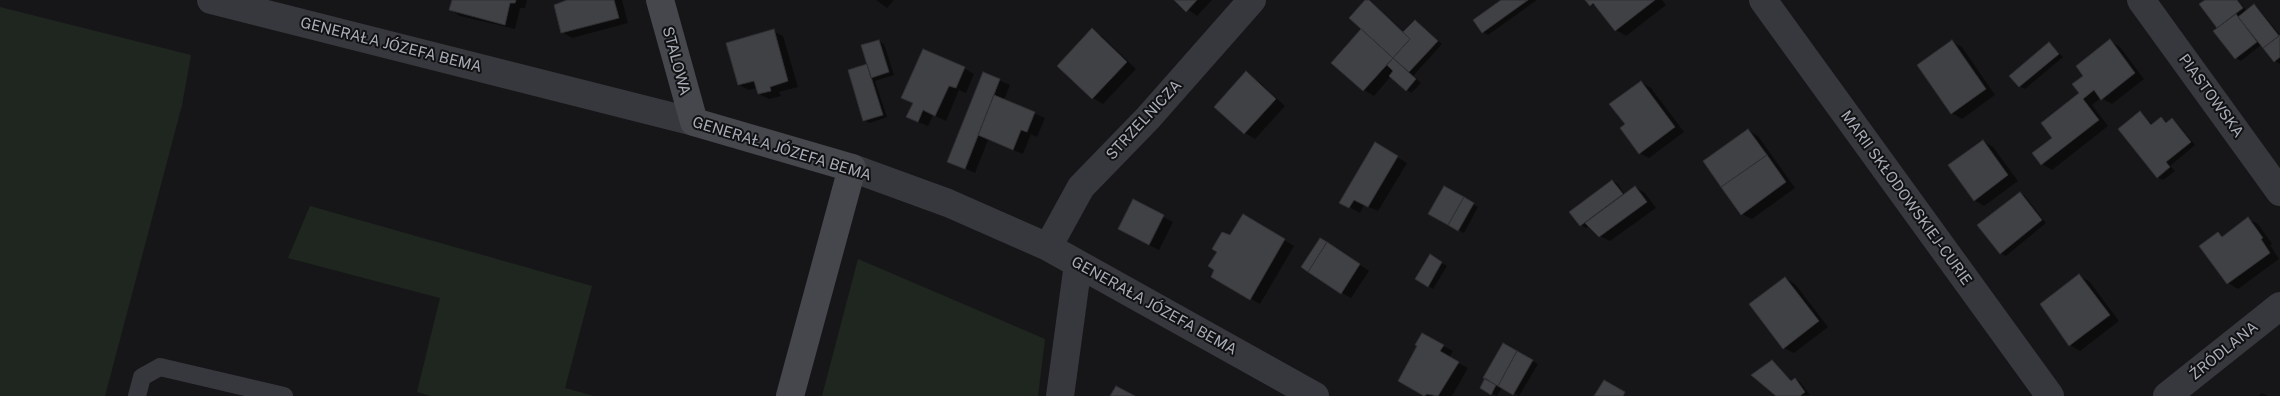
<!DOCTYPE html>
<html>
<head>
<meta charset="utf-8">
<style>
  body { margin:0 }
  canvas { display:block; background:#161618 }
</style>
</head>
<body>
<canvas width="2280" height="396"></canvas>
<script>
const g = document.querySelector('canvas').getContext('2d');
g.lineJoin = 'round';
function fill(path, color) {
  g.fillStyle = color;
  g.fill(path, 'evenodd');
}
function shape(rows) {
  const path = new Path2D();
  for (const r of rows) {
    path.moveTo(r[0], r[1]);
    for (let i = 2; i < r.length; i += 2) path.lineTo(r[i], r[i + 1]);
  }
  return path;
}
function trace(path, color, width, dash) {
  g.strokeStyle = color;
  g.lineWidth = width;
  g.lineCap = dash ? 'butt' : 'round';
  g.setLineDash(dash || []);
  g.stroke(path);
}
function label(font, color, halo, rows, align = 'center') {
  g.font = font + ' "Public Sans",sans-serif';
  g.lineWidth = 4;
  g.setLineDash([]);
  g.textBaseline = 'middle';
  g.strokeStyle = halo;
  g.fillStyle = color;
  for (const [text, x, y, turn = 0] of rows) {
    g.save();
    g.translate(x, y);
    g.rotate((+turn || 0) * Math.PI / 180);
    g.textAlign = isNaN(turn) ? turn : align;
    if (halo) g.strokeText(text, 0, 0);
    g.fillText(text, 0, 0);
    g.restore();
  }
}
fill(shape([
  [0,7,191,55,182,105,105,396,0,396],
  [310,206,592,286,565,388,594,396,431,396,417,392,440,298,288,258],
  [858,259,1045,339,1038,396,822,396]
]), '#1e261f');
fill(shape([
  [453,0,527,0,525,8,520,8,515,29,460,16,451,10],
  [568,0,622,0,628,23,572,38,562,32],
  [876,0,894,0,887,8],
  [1175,0,1212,0,1197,16],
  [1367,0,1413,43,1414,41,1376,5,1405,32,1415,21,1442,44,1413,76,1421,83,1411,93,1391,76,1374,96,1364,90,1333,63,1363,29],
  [1503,0,1537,0,1488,35,1483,32,1475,21],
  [1587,0,1662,0,1666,5,1626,36,1616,30,1601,11],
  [2207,0,2238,0,2247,11,2254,6,2259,9,2280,35,2280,64,2275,61,2261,45,2241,61,2236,58,2219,28,2201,5],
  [1092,30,1102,36,1136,69,1103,104,1093,98],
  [773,31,783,36,798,87,779,92,781,96,769,99,759,94,757,88,749,90,739,85],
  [879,41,884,44,894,75,875,81,887,117,870,123,864,120,868,65],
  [2110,41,2120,47,2144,79,2112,104,2101,98,2092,105,2108,126,2052,170,2042,164,2054,138,2081,93,2085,76],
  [1952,42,1962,47,1995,95,1962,119,1952,113],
  [2049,43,2063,57,2025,89,2019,86],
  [964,68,974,74,966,93,959,90,946,121,933,115,928,126,918,122,914,103],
  [983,73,1010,85,1004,100,1045,118,1037,137,1031,134,1023,154,988,140,975,173,949,161],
  [1246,73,1256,79,1285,106,1255,139,1245,133,1216,107],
  [1641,82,1651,88,1684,132,1649,158,1639,153,1626,125],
  [2140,112,2153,125,2161,118,2168,123,2172,120,2177,123,2195,145,2170,166,2175,171,2163,180,2157,177],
  [1748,130,1758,136,1795,188,1752,219,1742,214],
  [1983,141,1993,147,2018,181,1984,206,1974,200],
  [1375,144,1407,163,1378,211,1364,205,1360,213,1340,202],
  [1613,181,1618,184,1625,195,1635,187,1645,193,1656,208,1610,241,1600,236,1590,225,1586,228,1581,225],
  [1444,188,1478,207,1464,233,1430,214],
  [2020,193,2025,196,2046,223,2006,256,2000,253],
  [1134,201,1173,222,1159,250,1129,235],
  [1243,215,1294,246,1260,304,1212,277],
  [2248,219,2258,224,2272,244,2270,245,2279,259,2238,289,2228,283,2201,246,2218,233,2224,237],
  [1337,249,1369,271,1351,298,1342,293],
  [1430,256,1447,266,1433,289,1417,279],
  [2079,276,2089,281,2119,321,2080,351,2070,345,2058,329],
  [1785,278,1795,284,1828,327,1794,353,1784,348],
  [1422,334,1453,351,1449,358,1468,368,1452,396,1427,396,1399,381,1419,345],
  [1503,345,1538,364,1519,396,1502,387,1497,396,1481,388],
  [1772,361,1792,381,1795,379,1800,382,1810,395,1777,396],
  [2262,393,2268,396,2258,396]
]), '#0007');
const building = shape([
  [452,0,516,0,515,3,510,3,505,25,449,10,452,0],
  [567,0,614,0,619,18,561,33,554,5,567,0],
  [1174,0,1197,0,1186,12,1174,0],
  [1365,0,1369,0,1410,39,1393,58,1349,18,1365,0],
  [1501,0,1528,0,1482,33,1473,20,1501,0],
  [1585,0,1655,0,1615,31,1593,3,1590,6,1585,0],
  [2205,0,2237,0,2243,8,2217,28,2199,4,2205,0],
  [2254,4,2279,36,2263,48,2238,17,2254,4],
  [2236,14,2257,42,2235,59,2213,31,2236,14],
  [1415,20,1438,41,1409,72,1393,58,1410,39,1403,32,1415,20],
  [1092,28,1127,62,1092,99,1057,66,1092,28],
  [774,29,788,81,770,87,771,91,758,94,754,81,738,85,726,43,774,29],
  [1361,29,1393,58,1363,91,1331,63,1361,29],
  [2280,35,2280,57,2274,62,2263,48,2280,35],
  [2110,39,2135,73,2101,100,2094,90,2083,99,2099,120,2041,165,2032,153,2052,138,2041,123,2079,93,2072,84,2083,76,2076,66,2110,39],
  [879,40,889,72,871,78,861,45,879,40],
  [1952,40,1986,89,1951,114,1917,65,1952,40],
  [2049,42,2059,54,2019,87,2009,76,2049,42],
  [923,49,965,67,956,88,949,86,935,116,923,110,918,122,906,117,913,103,901,98,923,49],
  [1393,58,1416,79,1406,91,1389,76,1393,71,1387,65,1393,58],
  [867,64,883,115,863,121,848,70,867,64],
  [1246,71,1276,99,1244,134,1214,107,1246,71],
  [983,72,1000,79,965,169,947,162,983,72],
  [1641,81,1675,127,1639,154,1620,128,1625,124,1609,104,1641,81],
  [994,95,1035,112,1027,132,1021,130,1013,150,978,135,994,95],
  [2140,111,2151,125,2161,117,2166,123,2172,118,2191,142,2166,162,2170,167,2157,178,2118,129,2140,111],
  [1748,129,1767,155,1721,187,1703,161,1748,129],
  [1983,140,2008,175,1974,201,1948,165,1983,140],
  [1375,142,1398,156,1368,207,1354,200,1349,208,1339,203,1375,142],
  [1767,155,1786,182,1741,215,1721,187,1767,155],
  [1612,180,1623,194,1580,226,1569,212,1612,180],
  [1444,186,1464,197,1448,225,1428,214,1444,186],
  [1635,186,1647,202,1599,237,1585,223,1635,186],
  [2020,192,2042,220,2000,254,1977,225,2020,192],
  [1464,197,1474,203,1458,231,1448,225,1464,197],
  [1133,199,1164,215,1149,245,1118,229,1133,199],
  [1243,214,1285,239,1250,300,1211,277,1214,270,1208,266,1217,252,1212,249,1222,232,1230,235,1243,214],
  [2248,217,2263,238,2261,239,2270,253,2227,284,2199,246,2218,232,2222,237,2248,217],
  [1320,238,1327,242,1308,272,1301,267,1320,238],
  [1327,242,1360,264,1341,294,1308,272,1327,242],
  [1430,254,1442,262,1428,287,1415,279,1430,254],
  [2079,274,2110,315,2069,346,2040,304,2079,274],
  [1785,277,1819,321,1783,349,1749,304,1785,277],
  [1422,333,1444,345,1440,351,1459,362,1438,396,1427,394,1424,396,1398,381,1417,346,1415,345,1422,333],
  [1503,343,1517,351,1498,386,1483,378,1503,343],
  [1517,351,1533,360,1513,395,1498,386,1517,351],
  [1772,360,1791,381,1795,378,1805,392,1800,396,1776,396,1751,375,1772,360],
  [1485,378,1496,385,1491,395,1480,388,1485,378],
  [1604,380,1625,392,1623,396,1594,396,1604,380],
  [1116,386,1135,396,1110,396,1116,386]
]);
fill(building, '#404145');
trace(building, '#303034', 1);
trace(shape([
  [137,396,142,377,160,367,284,396]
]), '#37383d', 18);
trace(shape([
  [211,0,694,122],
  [1763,0,2050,396],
  [2141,0,2280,192],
  [852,168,948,203,1048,247,1315,396],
  [1048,247,1081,187,1148,118,1252,0],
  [1060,396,1078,264],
  [2167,396,2280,306]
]), '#37383d', 28);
trace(shape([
  [660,0,694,122,852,168,790,396]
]), '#45474d', 28);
label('15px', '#a8adb8', '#111113', [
  ["GENERAŁA JÓZEFA BEMA",391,45,14],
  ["STALOWA",676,61,75],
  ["PIASTOWSKA",2211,96,54],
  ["STRZELNICZA",1144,120,-47],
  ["GENERAŁA JÓZEFA BEMA",782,149,17],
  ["MARII SKŁODOWSKIEJ-CURIE",1906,198,54],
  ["GENERAŁA JÓZEFA BEMA",1154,306,29],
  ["ŹRÓDLANA",2224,351,-39]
]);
</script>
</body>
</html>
